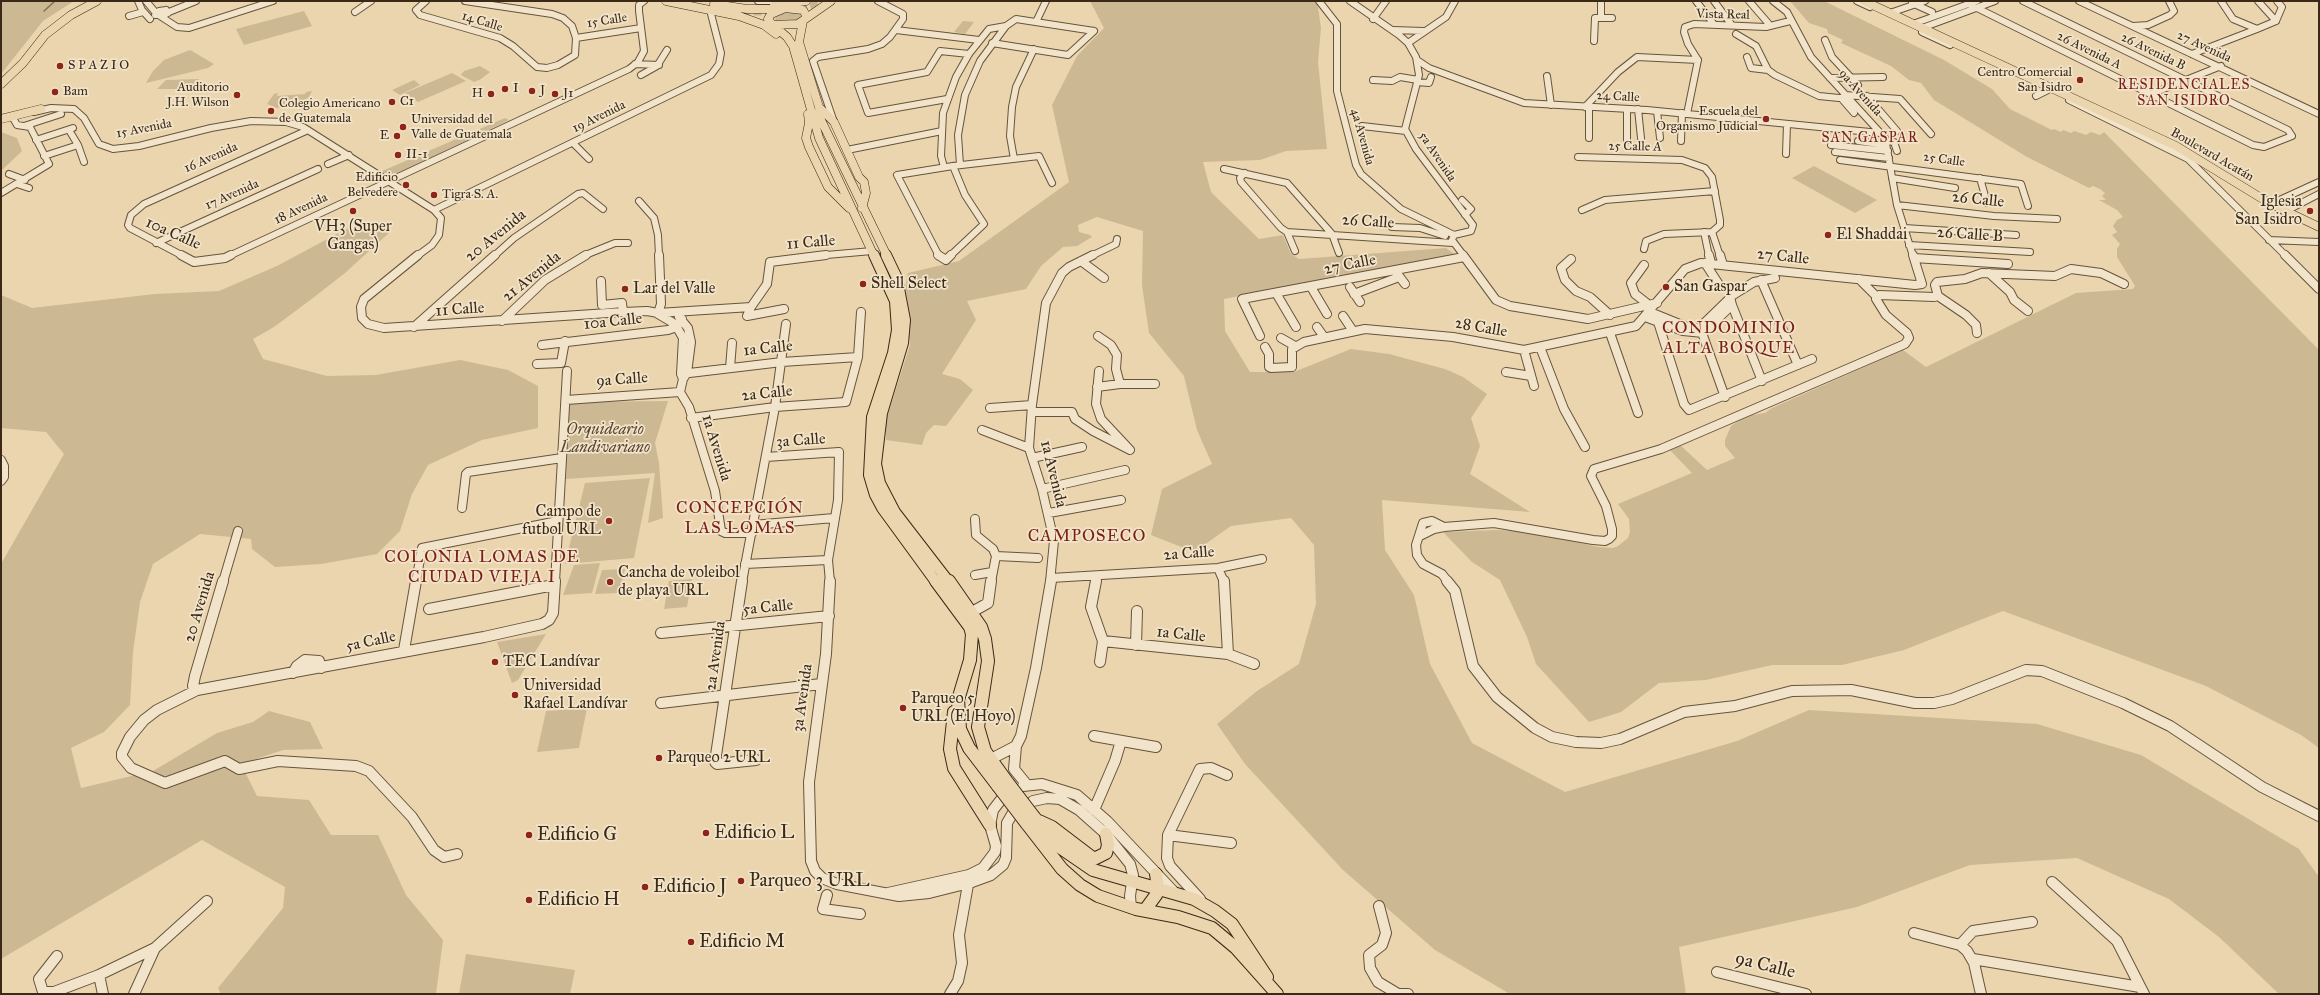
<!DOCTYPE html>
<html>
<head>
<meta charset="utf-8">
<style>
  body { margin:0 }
  #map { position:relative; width:2320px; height:995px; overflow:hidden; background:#ebd5ae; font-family:"IM FELL Great Primer",serif }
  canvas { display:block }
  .frame { position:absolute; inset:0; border:2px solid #3a2916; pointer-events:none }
</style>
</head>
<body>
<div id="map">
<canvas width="2320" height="995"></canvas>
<div class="frame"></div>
</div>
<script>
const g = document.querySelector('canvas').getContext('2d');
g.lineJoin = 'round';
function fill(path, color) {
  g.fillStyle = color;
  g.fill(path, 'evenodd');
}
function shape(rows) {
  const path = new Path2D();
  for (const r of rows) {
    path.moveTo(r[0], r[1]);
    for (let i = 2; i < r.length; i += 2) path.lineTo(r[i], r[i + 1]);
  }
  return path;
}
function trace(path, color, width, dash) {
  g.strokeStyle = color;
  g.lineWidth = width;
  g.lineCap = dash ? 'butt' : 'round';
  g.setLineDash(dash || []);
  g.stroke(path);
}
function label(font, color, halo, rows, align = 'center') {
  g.font = font + ' "IM FELL Great Primer",serif';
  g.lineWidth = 3.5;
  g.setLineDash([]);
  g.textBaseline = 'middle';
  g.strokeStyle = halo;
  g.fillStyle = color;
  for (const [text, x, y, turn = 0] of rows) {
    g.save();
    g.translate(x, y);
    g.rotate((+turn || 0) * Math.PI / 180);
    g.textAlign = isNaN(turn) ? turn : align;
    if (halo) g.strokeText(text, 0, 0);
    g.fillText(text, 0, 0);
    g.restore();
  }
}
fill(shape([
  [1,1,74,1,43,21,1,74],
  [1090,1,1317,1,1321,28,1318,62,1327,149,1286,151,1260,160,1203,162,1211,192,1259,239,1283,235,1291,254,1299,259,1446,248,1456,255,1224,299,1225,331,1250,372,1294,372,1351,349,1389,354,1445,369,1463,377,1487,394,1471,418,1480,446,1470,474,1530,512,1382,500,1385,550,1414,595,1430,664,1472,743,1565,792,1737,741,1809,710,2037,724,2141,755,2299,849,2319,877,2319,994,2279,994,2219,937,2169,899,2077,858,1970,865,1857,907,1679,947,1686,994,1510,994,1435,950,1343,870,1245,764,1217,724,1257,691,1299,664,1316,604,1314,545,1291,518,1231,526,1194,552,1151,535,1162,489,1212,464,1197,430,1184,376,1149,333,1142,285,1143,231,1097,217,1078,225,1079,232,1090,235,1092,237,1077,246,1063,247,1041,266,1026,289,967,301,976,320,942,374,960,379,973,390,946,426,934,425,926,433,922,445,886,440,886,420,910,345,905,290,908,273,959,261,1069,182,1052,105,1077,56,1104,28],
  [1790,1,1824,1,1944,60,1992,89,2010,109,2052,130,2054,129,2061,132,2063,130,2071,133,2074,131,2086,135,2091,132,2100,135,2104,132,2319,350,2319,748,2301,735,2206,686,2003,611,1904,650,1842,665,1772,665,1706,680,1659,683,1621,712,1589,722,1536,664,1527,637,1500,580,1472,562,1443,532,1498,530,1534,532,1598,547,1613,548,1618,546,1628,538,1630,532,1629,519,1618,504,1692,473,1668,448,1679,444,1707,470,1735,458,1725,446,1725,440,1731,426,1746,416,1765,413,1772,408,1903,350,1926,367,2076,293,2133,289,2135,286,2117,257,2117,249,2120,244,2112,235,2117,232,2113,226,2117,220,2123,217,2117,210,2099,200,2106,200,2102,196,2105,193,2100,189,2093,186,2089,188,2027,157,1934,100,1921,83,1909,80,1891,66,1841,43,1843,40,1828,33,1827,29,1809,23],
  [304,11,312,26,244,45,236,29],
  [784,11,800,13,801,18,798,21,776,21,775,17],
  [963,21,974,22,965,34,954,32],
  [190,50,214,64,208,68,146,83,153,71,164,60],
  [480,66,490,72,481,79,474,82,461,75,464,71],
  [452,73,466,81,418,102,405,93],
  [199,79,191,89,157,89,166,80],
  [414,80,420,85,400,95,392,90],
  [312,91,309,97,302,102,277,108,267,104,274,94,278,93,277,96,305,94,306,92],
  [505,118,509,120,388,178,380,172],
  [1,132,17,138,22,151,1,171],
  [1814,166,1877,200,1855,213,1792,178],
  [367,225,387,227,390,232,345,273,313,298,274,327,253,339,263,359,327,376,376,375,460,360,508,370,538,386,538,428,482,440,428,465,412,494,400,531,377,554,321,564,275,567,252,549,251,539,200,534,153,564,140,602,133,652,130,705,104,732,71,748,81,788,153,771,217,733,253,722,269,711,310,722,323,749,283,750,241,764,257,796,309,800,331,835,378,835,406,895,443,940,436,994,221,994,218,988,283,908,285,887,202,840,1,959,1,564,64,454,46,432,1,428,1,295,32,308,155,294,219,291,277,266,346,229],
  [668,401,655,443,659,463,663,518,648,523,655,473,566,479,569,402],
  [650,478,634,558,565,564,585,483],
  [600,563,592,593,563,595,574,565],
  [625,569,619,593,595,594,602,570],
  [692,579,687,607,664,609,669,581],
  [546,634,518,680,512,683,497,642],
  [587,708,579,748,537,752,546,711],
  [466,954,575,970,570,994,459,994]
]), '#cdb894');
trace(shape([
  [44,11,55,1]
]), '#806d52', 1.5);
trace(shape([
  [742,11,788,12,825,1]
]), '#c8b390', 8, [8, 3.5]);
const minorFar2 = shape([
  [138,1,142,10,150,19],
  [146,1,156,13],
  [426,1,416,10,420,15,500,38,513,46,537,67,547,68,558,65,575,55,576,38,572,26,563,18,552,14,465,1],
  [758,1,783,1],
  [1319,1,1337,24,1337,91,1356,165,1361,174,1401,209,1454,235],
  [1350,1,1399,35,1408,43,1416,57,1419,75,1405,129,1416,149,1473,225,1471,231,1454,235,1452,240,1464,256],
  [1601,1,1601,17],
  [1696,1,1713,23],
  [1714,1,1731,24],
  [1749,1,1768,23],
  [1773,1,1787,12,1811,57,1885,138,1897,205,1913,256],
  [1857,1,1870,7],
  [2079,1,2319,114],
  [2221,1,2233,19,2257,29,2276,21,2258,1],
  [1912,3,1932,12],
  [1969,4,2253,145,2264,147,2292,136,2288,130,2023,1],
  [166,10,168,13,164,15,155,15,159,11,166,10],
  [169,12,196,1],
  [355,12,371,1],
  [1890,13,1925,1],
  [129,16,143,12],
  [160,16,177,27,189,28,273,1],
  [1373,19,1386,1],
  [2276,21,2282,7,2277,1],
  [1036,22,1046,1],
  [1913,24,1977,1],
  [2133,26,2148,25,2170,15,2174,11,2169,1],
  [1922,28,1995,1],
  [896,30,979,40],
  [1393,30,1424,31],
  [1922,32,1950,45],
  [1736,34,1756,46,1768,70,1775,75,1819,96,1849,99],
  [576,38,641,28],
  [1825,40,1832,57,1858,85],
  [1594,41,1595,18,1612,18],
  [992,43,1068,55,1094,31],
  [1408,43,1446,17,1455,1],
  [2192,54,2257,29],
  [1747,57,1751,68,1768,70],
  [1417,60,1429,68,1524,103,1647,110,1880,133],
  [1698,60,1688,44,1684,32,1685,27,1694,24,1766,27,1790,21],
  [635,64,659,65],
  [641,75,657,66,667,50],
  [1547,76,1551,105],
  [1830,78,1883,77],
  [1373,80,1392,81,1400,77,1418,80],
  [1417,82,1429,83,1431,77],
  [2151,94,2221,66],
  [1845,95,1900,99,1931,134],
  [1867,96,1897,131],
  [2036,96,2048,90],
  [1841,98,1854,113],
  [947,99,868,113,858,85,927,72,940,51,969,54],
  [2069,100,2188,159,2286,256],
  [1585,107,1618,72,1637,57,1698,60],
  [1589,107,1589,138],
  [1627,109,1627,140],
  [1638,109,1641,138],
  [1657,111,1660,138],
  [34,112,51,108,74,109,84,118,99,144,113,149,139,146,211,128,251,121,286,122,303,127,434,210,441,218,439,235,432,245,417,256],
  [1687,114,1698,60],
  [834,122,813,61,818,57,868,49,882,44,890,37,903,19,903,14,878,1],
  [24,126,61,114],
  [1362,126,1406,131],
  [69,130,78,145],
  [36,140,73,128],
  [1681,141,1682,113],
  [1858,141,1886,145],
  [1886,141,1894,142,1897,151],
  [573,143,589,159],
  [1831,145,1888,151],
  [847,150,942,131],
  [1835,152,1889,158],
  [1786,154,1787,124],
  [44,156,78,145,84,162],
  [1578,157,1682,160,1705,168,1712,177,1720,220,1720,225,1712,232],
  [1014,159,1010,136,1012,107,1016,87,1034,49],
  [1840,160,2021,184,2028,206],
  [328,164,349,155],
  [960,165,958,135,965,95,980,61,1006,26,1016,19,1094,31],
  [953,166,1039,156,1052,183],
  [944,167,941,156,943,113,956,77,969,54,989,29,1006,26],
  [1224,169,1287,183,1332,234,1339,253],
  [1245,173,1240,178,1241,182,1281,228,1287,232,1453,243],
  [9,174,25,180],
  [1892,178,1955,188],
  [1980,178,1987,203],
  [17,184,29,188],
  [1,193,49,164,30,127,17,125,13,118],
  [1462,200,1471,209,1465,215],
  [639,201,654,218,658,235,659,256],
  [2271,204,2319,182],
  [1897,205,1994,216,2057,219],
  [434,210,711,75,719,64,721,53,710,10],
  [1582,210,1605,200,1715,191],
  [2284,212,2319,194],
  [1392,227,1420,228,1445,236],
  [1904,228,2016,235],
  [1287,232,1295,251],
  [1704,232,1709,256],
  [1712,232,1720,256],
  [2269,240,2319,242],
  [156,243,318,169],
  [1909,245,2030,252],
  [1644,249,1646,241,1664,234,1712,232],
  [183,256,130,228,128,225,131,215,144,204,308,130],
  [229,256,629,69,638,62,644,51,639,11,639,5,644,1],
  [494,256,514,238,578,194,583,193,603,209],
  [583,256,615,243,628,243],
  [815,256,872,251],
  [939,256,897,175,953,166],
  [950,256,984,224,965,195,953,166],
  [1091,256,1116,244,1117,239]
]);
const minorFar1 = shape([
  [181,255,194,262,225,258,231,255],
  [418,255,364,299,361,307,362,318,368,324,384,328,623,312,647,311,658,313,751,307,767,284,770,262,826,255],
  [938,255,946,260,951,255],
  [1463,255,1496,300,1510,306,1588,319,1657,303],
  [1709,255,1711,263],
  [1720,255,1723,265],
  [2285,255,2319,289],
  [1914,258,2008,264],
  [1571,259,1561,268,1565,280,1576,291,1590,297,1610,315],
  [1081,261,1104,278],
  [1705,263,1718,283],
  [1644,265,1631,283,1635,294,1649,305],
  [1396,272,1405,284],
  [1989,273,2010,292,2014,300,2028,311],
  [1859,279,1877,297],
  [1761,280,1798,365],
  [601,281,602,305,622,303,623,312],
  [1311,287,1327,314],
  [1350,287,1360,302],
  [1276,293,1296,327],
  [1354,294,1399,277],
  [1938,296,1966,315,1976,325,1977,333],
  [1728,304,1732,305,1762,381],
  [751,307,747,316,784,309],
  [1650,312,1687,327,1699,328,1733,295,1754,282,1775,278],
  [658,313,661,304,659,255],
  [658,314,675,324,683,338,681,374,683,379],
  [1343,316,1353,331],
  [679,317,688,328,691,342,687,373,683,379,680,392],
  [1645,317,1683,331,1703,333,1732,305,1730,297],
  [502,321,545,280,586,255],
  [1658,322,1684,404,1689,410,1812,359],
  [414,327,495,255],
  [1317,327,1324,337],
  [1701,330,1725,397],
  [1610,333,1638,413],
  [1098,336,1111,345,1117,355,1116,369,1120,384],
  [1260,336,1242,299,1464,257],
  [1281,338,1295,346],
  [542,345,668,330,677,327,682,319],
  [1265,347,1269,354,1269,367,1271,368,1292,367,1292,349,1304,342,1365,329,1453,337,1524,350,1636,326,1685,269,1701,263,1915,285,1922,284,1913,255],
  [1540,347,1564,409,1585,447],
  [1524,350,1534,386],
  [537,364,561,363,565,341],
  [730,368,732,343],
  [1506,372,1531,376],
  [681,374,782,362,858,357],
  [1097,387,1120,384,1155,384],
  [680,392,689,407,715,491,721,531,725,533,752,533],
  [566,400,680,392],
  [990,408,1032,405],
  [1032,412,1072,412,1075,419,1093,431,1130,450,1101,419,1096,404,1099,371],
  [691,418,775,407,846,402,858,357,861,312],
  [982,430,1029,448],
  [766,457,839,452,838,500,828,560,830,582],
  [1032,458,1082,447],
  [1,460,4,466,4,477,1,481],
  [1042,489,1125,470],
  [462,508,466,474,468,472,562,458],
  [1049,513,1121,500],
  [975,519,976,535,993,549,996,556,991,582],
  [753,525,834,518],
  [1444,527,1432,521,1423,523,1416,545,1417,555,1423,564,1442,574,1448,582],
  [1420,536,1434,529,1444,527,1494,523,1593,540,1605,541,1609,539,1612,536,1612,529,1606,506,1591,476,1594,469,1661,449,1905,344,1909,338,1907,333,1886,315,1876,299,1879,295,1934,297,1938,296,1935,285,1937,282,1965,279,1982,273,2055,276,2071,269,2101,273,2124,284],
  [996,556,1038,558],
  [745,564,828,560],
  [1218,568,1224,582],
  [975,575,992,572],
  [1051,578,1218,568,1262,559],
  [223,582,238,531],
  [416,582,422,548,558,521],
  [555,582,567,371],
  [742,582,775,407,786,324],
  [1050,582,1054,541,1042,489,1029,448,1032,405,1046,303,1062,273,1069,267,1093,255],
  [1096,582,1097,576]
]);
const minor = shape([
  [742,581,715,762,717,764,756,760],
  [830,581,826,654,809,782,811,861,815,871,822,878,837,884,899,896,929,893,969,883,991,875,1003,865,1006,858,1007,823,1014,811],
  [1096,581,1091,607,1103,641,1100,662],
  [1224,581,1228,654],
  [1447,581,1455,591,1473,666,1497,697,1535,728,1552,737,1576,742,1601,743,1620,739,1684,712,1735,706,1792,691,1851,690,1915,703,1934,703,1952,699,2026,670,2042,671,2123,703,2170,726,2262,787,2319,816],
  [429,609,554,585],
  [972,612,988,603,991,581],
  [661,633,829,616],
  [1103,641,1228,654,1254,664],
  [1136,645,1137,611],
  [404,650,416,581],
  [293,673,297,666,305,660,319,661,321,668],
  [197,690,193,686,195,676,223,581],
  [661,703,821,684],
  [1094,736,1156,747],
  [1016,746,1014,769,1027,785],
  [991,759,1016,746,1021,736,1036,668,1051,581],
  [1023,786,1042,784,1077,795,1107,821,1174,892],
  [1033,801,1047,798,1060,799,1079,810,1106,834,1130,864,1133,875,1130,896,1131,908],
  [1094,810,1115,761,1121,741],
  [1168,835,1231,843],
  [457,854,444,857,434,850,412,817,369,771,356,766,278,761,239,769,225,761,165,783,131,768,122,757,122,753,130,737,144,720,157,710,197,690,484,637,542,624,549,620,553,613,555,581],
  [2052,882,2117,941,2144,994],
  [888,893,969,875,983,868,995,852,996,846,990,825,993,810,1003,797],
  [827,895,823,909,860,914],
  [1200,899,1170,866,1167,858,1168,835,1200,769,1211,768,1227,775],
  [1379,906,1386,933,1382,945,1369,955,1370,968,1378,982,1398,994],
  [1914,933,1960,945,1967,951,1974,963,1981,994],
  [1960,945,1973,931,2032,922],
  [57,956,39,979,43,992,54,992,99,975,155,948],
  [1973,959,2140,987],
  [1717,972,1806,994],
  [99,975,103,994],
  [134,994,155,948,207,901],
  [950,994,958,981,962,963,959,935,969,879],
  [1398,994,1408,994]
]);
const majorFar2 = shape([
  [666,1,739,16,764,25,776,34],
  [1864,1,2176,146,2271,204,2319,227],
  [714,4,747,9,782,9],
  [774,6,806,1],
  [803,21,799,42,819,107,820,118,887,256],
  [771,23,768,19,771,14,785,8,803,10,807,17],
  [773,25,787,37,793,46,819,138,874,256],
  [773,25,798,24,831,1],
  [1,84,23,63,45,35,71,15,97,1],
  [819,107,834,122,859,177,864,182,866,193,862,208],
  [808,114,809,123,806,138,809,147,828,187,849,208],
  [1,119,41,109]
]);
const majorFar1 = shape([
  [874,255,895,301,897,330,893,353,872,417,869,475,875,495,882,508,936,582],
  [886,255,897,278,905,320,903,343,882,413,876,464,880,483,895,512,949,582]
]);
const major = shape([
  [936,581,970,627,972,634,970,660,958,700,960,729,969,748,998,786],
  [949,581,981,627,985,639,988,661,978,727,985,751,1008,783],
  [954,712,950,749,954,768,990,825],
  [1034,817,1061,848,1093,870,1194,899,1215,911,1232,924,1267,977],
  [1039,821,1052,827,1094,859,1106,853,1108,845,1106,834],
  [1027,824,1062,869,1080,885,1098,896,1136,909,1178,917,1212,928,1236,948,1277,994],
  [1145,910,1156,895,1158,888,1156,874]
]);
trace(minorFar2, '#66543c', 8);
trace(minorFar1, '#66543c', 10);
trace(minor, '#66543c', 12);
trace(majorFar2, '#3a2916', 9);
trace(majorFar1, '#3a2916', 12);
trace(major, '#3a2916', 14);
trace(minorFar2, '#f2e4ca', 6);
trace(minorFar1, '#f2e4ca', 8);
trace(minor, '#f2e4ca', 10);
trace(majorFar2, '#ebd5ae', 8);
trace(majorFar1, '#ebd5ae', 10);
trace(major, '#ebd5ae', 12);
const majorBridge = shape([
  [1008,783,1034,817],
  [998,786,1027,824]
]);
trace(majorBridge, '#3a2916', 14, []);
trace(majorBridge, '#ebd5ae', 12);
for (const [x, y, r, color] of [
  [60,66,4,"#8f2418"],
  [2080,80,4,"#8f2418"],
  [505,89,4,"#8f2418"],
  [532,91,4,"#8f2418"],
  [55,92,4,"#8f2418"],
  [491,94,4,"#8f2418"],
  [555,94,4,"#8f2418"],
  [237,95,4,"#8f2418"],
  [392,102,4,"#8f2418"],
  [271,111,4,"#8f2418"],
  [1766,119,4,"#8f2418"],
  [403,127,4,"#8f2418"],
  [397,136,4,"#8f2418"],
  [398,155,4,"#8f2418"],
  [406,185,4,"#8f2418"],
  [434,195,4,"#8f2418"],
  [353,211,4,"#8f2418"],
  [2310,211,4,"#8f2418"],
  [1828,235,4,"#8f2418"],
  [863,284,4,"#8f2418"],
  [1666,287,4,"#8f2418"],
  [625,289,4,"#8f2418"],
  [609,521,4,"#8f2418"],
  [610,582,4,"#8f2418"],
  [495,662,4,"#8f2418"],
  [515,695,4,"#8f2418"],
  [903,708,4,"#8f2418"],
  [659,758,4,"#8f2418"],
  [706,833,4,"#8f2418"],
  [529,835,4,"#8f2418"],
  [741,881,4,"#8f2418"],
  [645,887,4,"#8f2418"],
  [529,900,4,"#8f2418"],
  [691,942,4,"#8f2418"]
]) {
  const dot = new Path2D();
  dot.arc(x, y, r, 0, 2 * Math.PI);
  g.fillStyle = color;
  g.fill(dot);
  trace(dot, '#f2e4ca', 1.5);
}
label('13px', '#3a2916', '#f2e4ca', [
  ["Vista Real",1723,15,1],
  ["15 Calle",607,21,-9],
  ["14 Calle",482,22,17],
  ["27 Avenida",2204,47,25],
  ["26 Avenida A",2089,51,26],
  ["26 Avenida B",2153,52,26],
  ["9a Avenida",1860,93,48],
  ["24 Calle",1618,97,3],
  ["19 Avenida",599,117,-26],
  ["15 Avenida",144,129,-11],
  ["4a Avenida",1362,137,74],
  ["25 Calle A",1635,147,1],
  ["Boulevard Acatán",2212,155,30],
  ["5a Avenida",1437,157,56],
  ["16 Avenida",211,158,-24],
  ["25 Calle",1944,160,8],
  ["17 Avenida",232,195,-24],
  ["18 Avenida",301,209,-25]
]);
label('13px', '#3a2916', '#f2e4ca', [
  ["S P A Z I O",68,66],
  ["Centro Comercial",2072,73,"right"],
  ["San Isidro",2072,88,"right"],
  ["Auditorio",229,88,"right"],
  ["J.H. Wilson",229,103,"right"],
  ["I",513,89],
  ["J",540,91],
  ["Bam",63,92],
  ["H",483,94,"right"],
  ["J1",563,94],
  ["C1",400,102],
  ["Colegio Americano",279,104],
  ["de Guatemala",279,119],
  ["Escuela del",1758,112,"right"],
  ["Organismo Judicial",1758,127,"right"],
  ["Universidad del",411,120],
  ["Valle de Guatemala",411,135],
  ["E",389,136,"right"],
  ["II-1",406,155],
  ["Edificio",398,178,"right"],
  ["Belvedere",398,193,"right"],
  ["Tigra S. A.",442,195]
], 'left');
g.letterSpacing = '1px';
label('14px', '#7a1f14', '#f2e4ca', [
  ["RESIDENCIALES",2184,86],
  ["SAN ISIDRO",2184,102],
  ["SAN GASPAR",1870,139]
]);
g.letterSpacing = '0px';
label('16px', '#3a2916', '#f2e4ca', [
  ["26 Calle",1978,200,6],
  ["26 Calle",1368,222,4],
  ["10a Calle",173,234,24],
  ["26 Calle B",1970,235,4],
  ["20 Avenida",496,236,-39],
  ["11 Calle",811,243,-5],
  ["27 Calle",1783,257,6],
  ["27 Calle",1350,265,-11],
  ["21 Avenida",532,277,-39],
  ["11 Calle",460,310,-4],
  ["10a Calle",613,322,-6],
  ["28 Calle",1481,328,10],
  ["1a Calle",768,349,-6],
  ["9a Calle",622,380,-4],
  ["2a Calle",767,394,-6],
  ["3a Calle",801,441,-4],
  ["1a Avenida",716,448,73],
  ["1a Avenida",1053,474,76],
  ["2a Calle",1189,554,-4],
  ["20 Avenida",200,607,-73],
  ["5a Calle",768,608,-6],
  ["1a Calle",1181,635,6],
  ["5a Calle",371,642,-12],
  ["2a Avenida",716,656,-82],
  ["3a Avenida",803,698,-82]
]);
label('16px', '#3a2916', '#f2e4ca', [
  ["Iglesia",2302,202,"right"],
  ["San Isidro",2302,220,"right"],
  ["VH3 (Super",353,227,"center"],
  ["Gangas)",353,245,"center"],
  ["El Shaddai",1836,235],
  ["Shell Select",871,284],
  ["San Gaspar",1674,287],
  ["Lar del Valle",633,289],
  ["Campo de",601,512,"right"],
  ["futbol URL",601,530,"right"],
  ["Cancha de voleibol",618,573],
  ["de playa URL",618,591],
  ["TEC Landívar",503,662],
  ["Universidad",523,686],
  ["Rafael Landívar",523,704],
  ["Parqueo 5",911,699],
  ["URL (El Hoyo)",911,717],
  ["Parqueo 2 URL",667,758]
], 'left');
label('italic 16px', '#57462f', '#f2e4ca', [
  ["Orquideario",605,430],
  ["Landivariano",605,448]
]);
g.letterSpacing = '1px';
label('17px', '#7a1f14', '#f2e4ca', [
  ["CONDOMINIO",1729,329],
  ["ALTA BOSQUE",1729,349],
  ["CONCEPCIÓN",740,509],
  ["LAS LOMAS",740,529],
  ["CAMPOSECO",1087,537],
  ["COLONIA LOMAS DE",482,558],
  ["CIUDAD VIEJA I",482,578]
]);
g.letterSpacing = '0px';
label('19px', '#3a2916', '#f2e4ca', [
  ["Edificio L",714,833],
  ["Edificio G",537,835],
  ["Parqueo 3 URL",749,881],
  ["Edificio J",653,887],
  ["Edificio H",537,900],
  ["Edificio M",699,942]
], 'left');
label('19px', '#3a2916', '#f2e4ca', [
  ["9a Calle",1765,966,14]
]);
</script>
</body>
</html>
